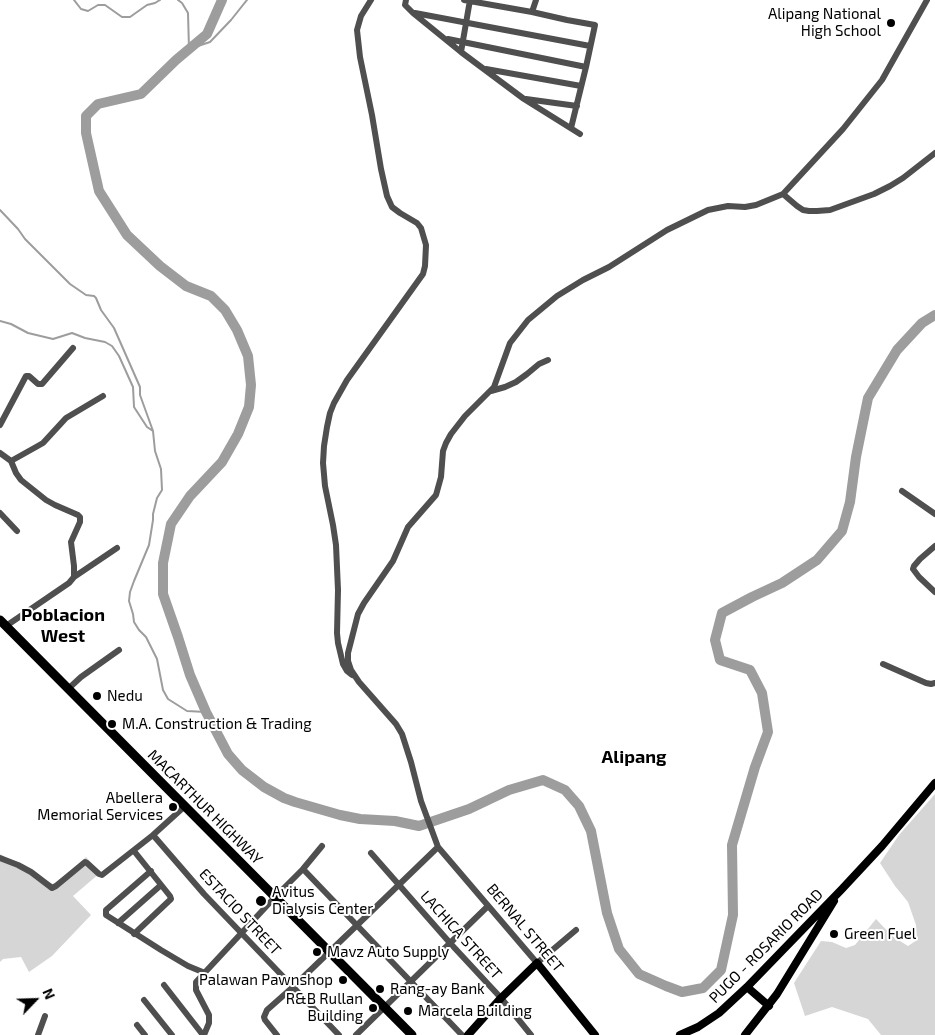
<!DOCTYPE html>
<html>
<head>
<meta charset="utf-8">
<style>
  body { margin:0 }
  #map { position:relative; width:935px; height:1035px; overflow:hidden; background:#fff; font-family:"Exo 2",sans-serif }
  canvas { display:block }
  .north { position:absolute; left:10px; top:975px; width:50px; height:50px; -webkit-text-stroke:4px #fff; paint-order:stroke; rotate:66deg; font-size:14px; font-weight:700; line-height:20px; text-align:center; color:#000 }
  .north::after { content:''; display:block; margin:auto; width:18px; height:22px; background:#000; clip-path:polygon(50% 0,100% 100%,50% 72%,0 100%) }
</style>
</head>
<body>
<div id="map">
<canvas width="935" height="1035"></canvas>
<div class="north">N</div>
</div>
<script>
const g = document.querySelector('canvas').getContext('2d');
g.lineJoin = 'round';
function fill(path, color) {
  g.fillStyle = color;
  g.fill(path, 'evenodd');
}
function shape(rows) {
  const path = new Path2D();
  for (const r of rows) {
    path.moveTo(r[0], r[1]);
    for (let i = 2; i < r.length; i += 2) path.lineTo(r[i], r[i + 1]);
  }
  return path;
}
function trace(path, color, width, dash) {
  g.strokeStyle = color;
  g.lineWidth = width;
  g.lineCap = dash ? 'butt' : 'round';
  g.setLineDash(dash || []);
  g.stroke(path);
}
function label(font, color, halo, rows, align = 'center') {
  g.font = font + ' "Exo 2",sans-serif';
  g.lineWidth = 4;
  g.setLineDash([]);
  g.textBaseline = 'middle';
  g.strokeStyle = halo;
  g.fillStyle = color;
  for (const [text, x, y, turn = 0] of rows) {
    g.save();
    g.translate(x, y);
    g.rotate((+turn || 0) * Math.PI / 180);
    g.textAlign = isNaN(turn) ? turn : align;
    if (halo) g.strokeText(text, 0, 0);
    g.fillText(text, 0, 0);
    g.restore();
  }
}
fill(shape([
  [935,794,935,1035,881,1035,868,1019,832,1007,805,1016,794,983,821,941,832,942,846,948,855,945,876,919,892,936,908,946,917,940,916,925,908,902,895,886,880,863,899,835],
  [0,854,47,881,53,884,78,865,86,857,100,873,73,896,91,915,52,956,29,972,21,957,3,959,0,962]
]), '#d6d6d6');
trace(shape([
  [74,0,81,9,88,11,98,5,105,5,122,17,130,17,147,5,155,3,160,0],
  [178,0,182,3,188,13,189,49,210,42,231,20,247,0],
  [0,210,18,229,25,239,70,284,86,295,94,296,96,298,101,310,114,328,140,387,140,395,153,431,155,451,161,469,162,490,157,498,153,514,153,520,149,545,134,581,130,592,129,601,133,614,134,622,139,630,146,637,157,659,163,690,168,699,187,711,206,712],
  [0,321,11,324,28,333,53,339,72,333,85,338,105,342,112,346,119,356,133,387,134,407,147,427,153,431]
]), '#9d9d9d', 2);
trace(shape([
  [222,0,207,34,176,60,141,94,98,104,86,116,86,133,99,191,127,235,160,266,186,286,211,296,225,310,237,330,248,356,251,385,249,407,238,434,222,462,190,496,171,524,163,563,163,594,178,637,190,675,206,712,228,754,242,770,264,787,284,798,295,802,340,815,360,819,395,821,419,826,469,809,509,790,543,780,565,790,579,806,591,831,607,913,619,949,639,974,666,986,682,992,703,988,721,970,733,915,732,845,755,767,768,732,762,693,750,670,720,660,715,640,722,613,752,597,782,583,817,560,842,531,850,502,856,457,868,398,897,350,922,323,935,315]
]), '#9d9d9d', 10);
trace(shape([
  [406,0,405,5,413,13,461,52,524,99,580,134],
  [464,0,532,12,567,20,595,25,586,67,571,128],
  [532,12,536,0],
  [415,13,590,46],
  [448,39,586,67],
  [461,52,470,0],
  [486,69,581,86],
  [526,99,577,106],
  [783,194,797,206,803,210,809,211,817,211,830,210,874,194,890,186,903,178,935,153],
  [491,391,505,387,516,382,527,374,539,364,548,360],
  [0,425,26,376,29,376,38,384,42,384,73,348],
  [0,453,11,461,36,447,43,443,66,418,103,396],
  [11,461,16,473,21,480,46,500,55,505,78,515,80,517,80,522,71,542,74,566,74,577],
  [902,491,935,514],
  [0,513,17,531],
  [935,546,920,559,914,566,913,569,919,577,935,592],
  [6,626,69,583,74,577,117,548],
  [883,664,926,683,931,684,935,683],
  [352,675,347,671,343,664,338,643,337,633,338,590,336,545,333,525,325,486,323,463,324,446,327,427,330,413,334,403,347,380,423,274,425,266,426,245,421,228,417,223,400,213,392,207,387,196,381,169,372,115,360,57,357,30,361,16,371,0],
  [68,689,81,677,119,650],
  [153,835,204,894,339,1035],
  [134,851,170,896,171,899,134,934],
  [371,853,450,943,501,998,531,1035],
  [0,858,18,865,31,872,52,888,56,886,85,862,87,863,99,874,102,875,153,835,185,806],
  [303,869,462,1035],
  [151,871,106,910,106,915,161,950,188,966,205,973],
  [118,923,161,885],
  [576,930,537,963,438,847,421,801,411,762,402,734,396,724,359,682,351,670,348,661,348,653,358,614,364,603,393,561,408,527,436,495,441,477,443,451,446,443,451,434,465,416,494,387,510,343,528,320,557,296,583,280,609,267,667,230,708,210,728,206,745,207,756,205,783,194,843,129,882,80,927,0],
  [164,985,203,1035],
  [144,1000,172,1035],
  [137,1025,145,1035],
  [38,1035,45,1016],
  [204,1035,209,1023,209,1015,196,990,196,982,275,897,303,869,322,846],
  [277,1035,265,1020,264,1017,267,1010,293,987,438,847],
  [356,1035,488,906]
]), '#4f4f4f', 6);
trace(shape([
  [747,987,769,1006],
  [468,1035,501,998,537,963,595,1035],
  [680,1035,698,1027,719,1013,747,987,842,889,882,846,935,783],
  [745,1035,777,994,834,901]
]), '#000', 8);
trace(shape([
  [0,620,412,1035]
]), '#000', 9);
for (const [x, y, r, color] of [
  [891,23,5,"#000"],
  [97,696,5,"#000"],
  [112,724,5,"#000"],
  [173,807,5,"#000"],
  [261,901,6,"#000"],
  [834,934,5,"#000"],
  [317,952,5,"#000"],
  [343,980,5,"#000"],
  [380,989,5,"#000"],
  [373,1008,5,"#000"],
  [408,1011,5,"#000"]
]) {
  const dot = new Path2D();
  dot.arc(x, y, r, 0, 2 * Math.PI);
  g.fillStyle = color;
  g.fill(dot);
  trace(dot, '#fff', 2);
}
label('15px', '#000', '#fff', [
  ["Alipang National",881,14,"right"],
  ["High School",881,31,"right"],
  ["Nedu",107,696],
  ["M.A. Construction & Trading",122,724],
  ["Abellera",163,798,"right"],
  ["Memorial Services",163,815,"right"],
  ["Avitus",272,892],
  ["Dialysis Center",272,909],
  ["Green Fuel",844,934],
  ["Mavz Auto Supply",327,952],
  ["Palawan Pawnshop",333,980,"right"],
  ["Rang-ay Bank",390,989],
  ["R&B Rullan",363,999,"right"],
  ["Building",363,1016,"right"],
  ["Marcela Building",418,1011]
], 'left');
label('15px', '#000', '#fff', [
  ["MACARTHUR HIGHWAY",205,807,45],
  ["ESTACIO STREET",240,912,47],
  ["BERNAL STREET",525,928,50],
  ["LACHICA STREET",461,935,48],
  ["PUGO - ROSARIO ROAD",766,946,-45]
]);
label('bold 18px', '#000', '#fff', [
  ["Poblacion",63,615],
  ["West",63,636],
  ["Alipang",634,757]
]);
</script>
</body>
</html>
